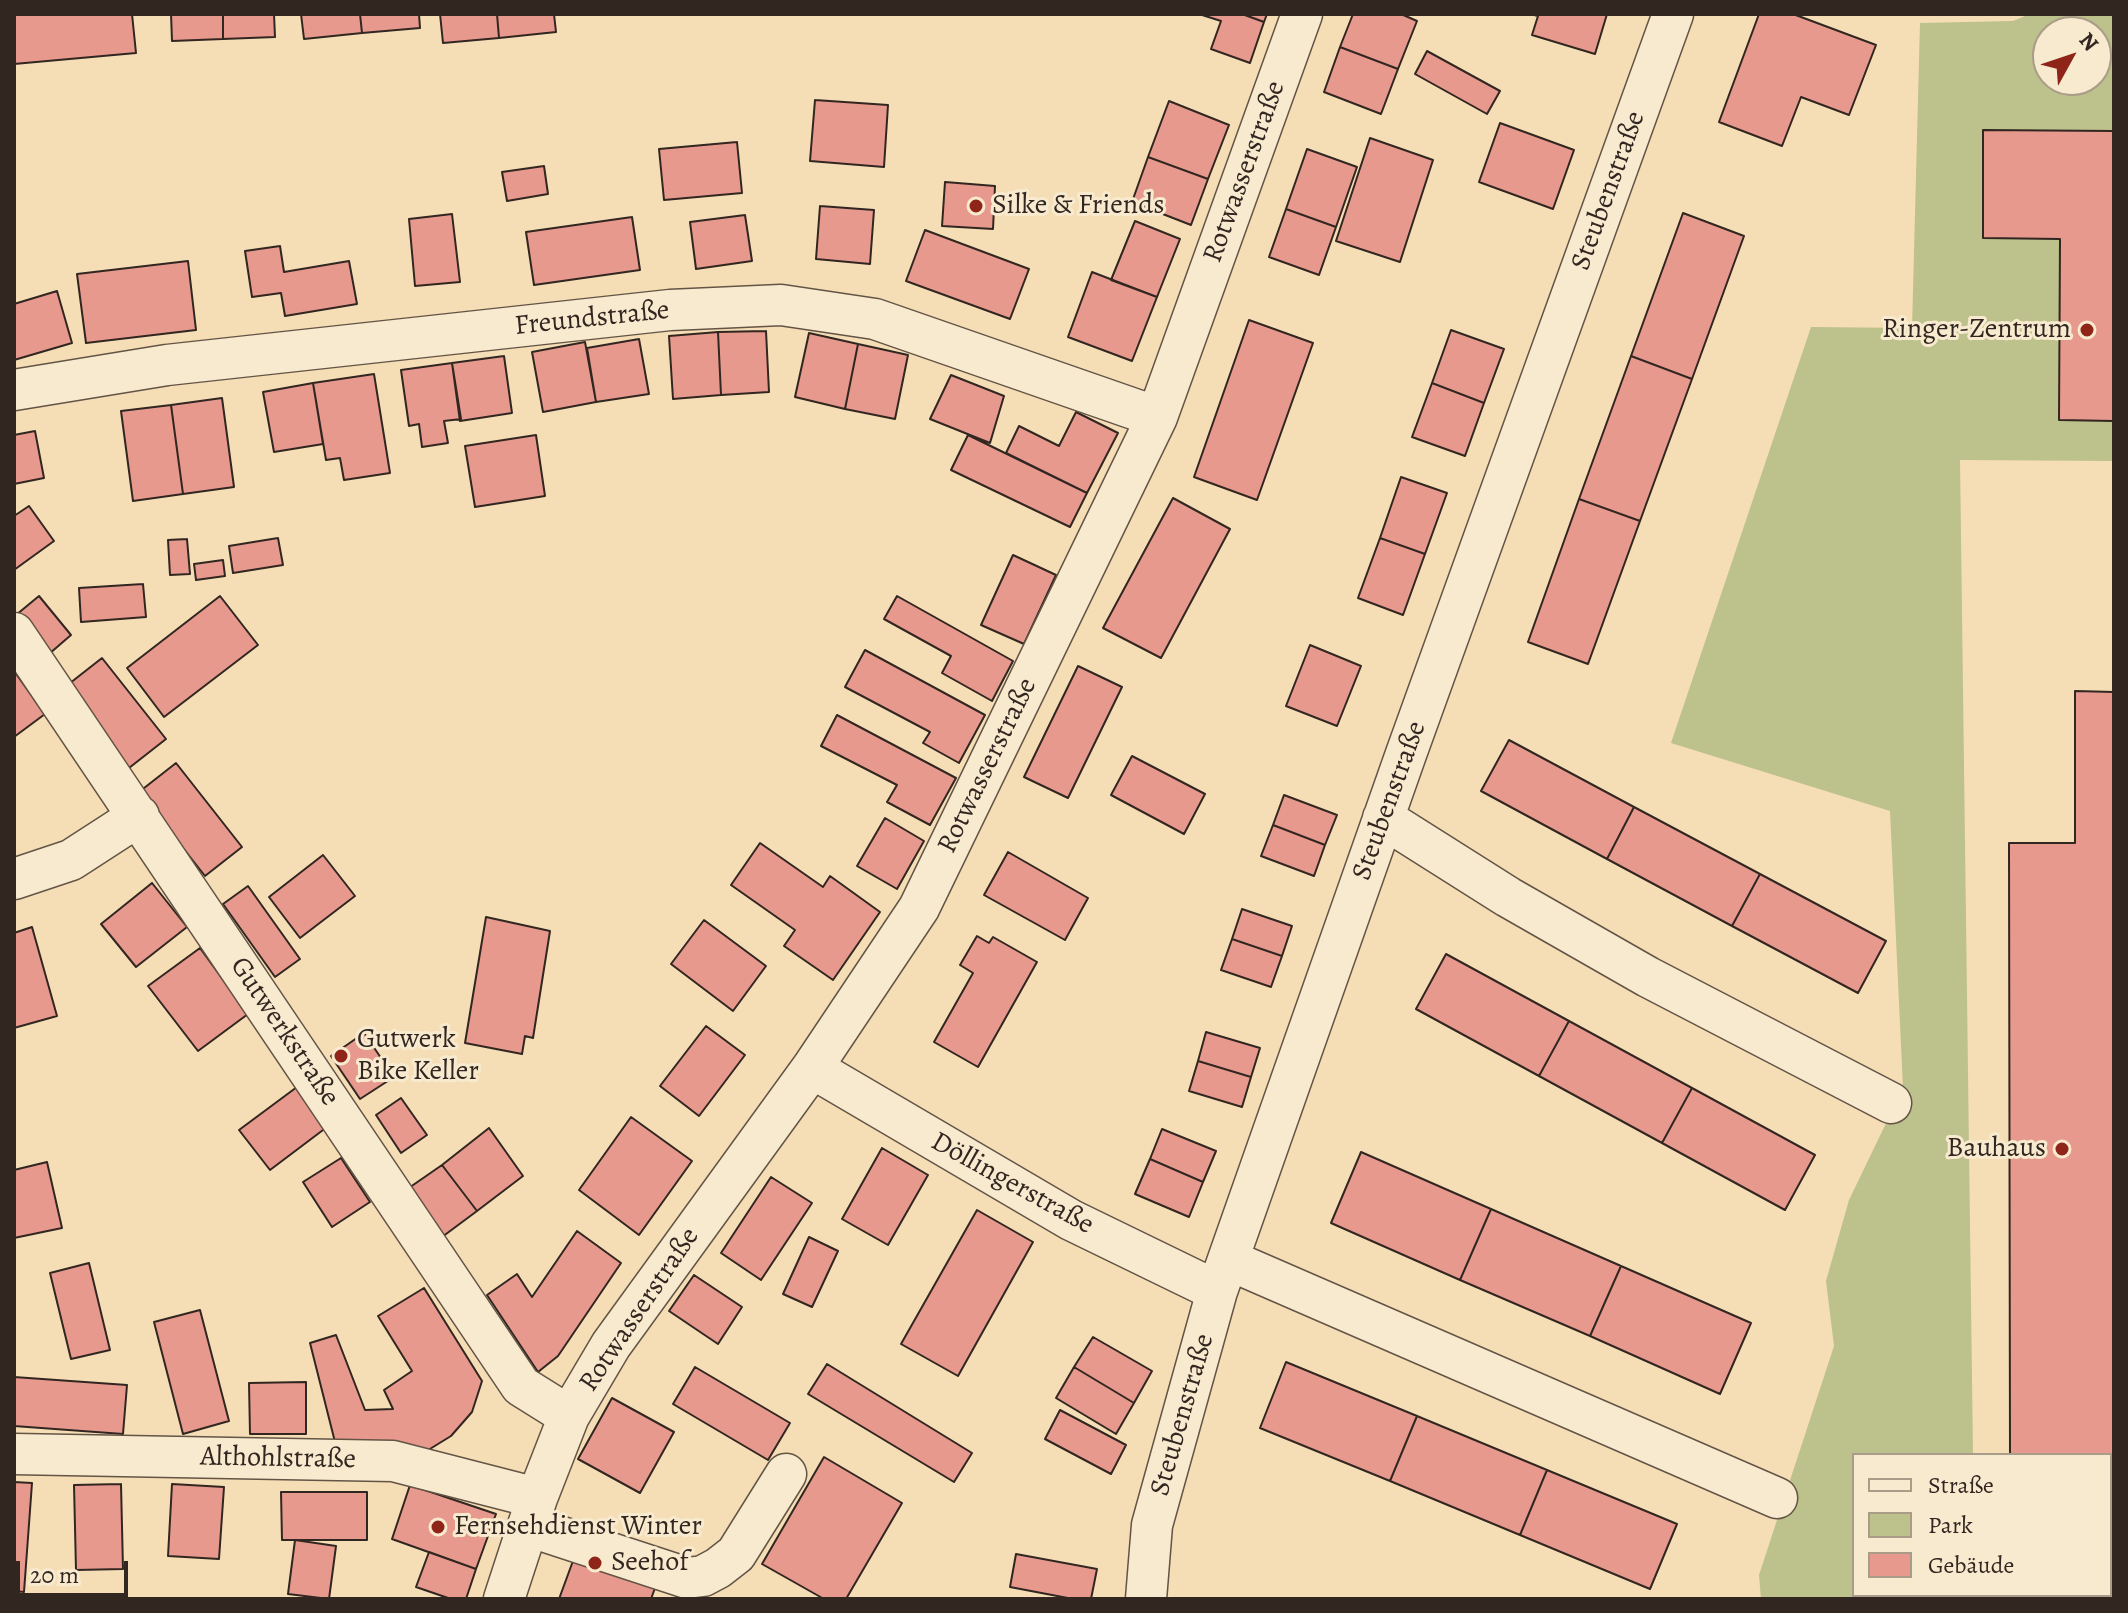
<!DOCTYPE html>
<html>
<head>
<meta charset="utf-8">
<style>
  body { margin:0 }
  #map { position:relative; width:2128px; height:1613px; overflow:hidden; background:#f5deb5; font-family:Alegreya,serif }
  canvas { display:block }
  .frame { position:absolute; inset:0; border:16px solid #322621; pointer-events:none }
  .legend { position:absolute; left:1852px; top:1453px; width:260px; height:144px; box-sizing:border-box; background:#f8eacf; border:2px solid #a99c89; margin:0; padding:10px 14px; list-style:none; font-size:24px; color:#322621 }
  .legend li { display:flex; align-items:center; gap:16px; height:40px }
  .legend b { width:40px; border:2px solid #a99c89 }
  .north { position:absolute; left:2032px; top:16px; width:80px; height:80px; box-sizing:border-box; background:#f8eacf; border:2px solid #a99c89; border-radius:50%; rotate:50deg; font-size:22px; font-weight:700; line-height:32px; text-align:center; color:#322621 }
  .north::after { content:''; display:block; margin:auto; width:28px; height:36px; background:#8f2418; clip-path:polygon(50% 0,100% 100%,50% 72%,0 100%) }
  .scale { position:absolute; left:16px; top:1561px; width:112px; height:36px; box-sizing:border-box; border:4px solid #322621; border-top:0; padding-left:10px; font-size:24px; line-height:28px; white-space:nowrap; color:#322621; -webkit-text-stroke:6px #f8eacf; paint-order:stroke }
</style>
</head>
<body>
<div id="map">
<canvas width="2128" height="1613"></canvas>
<div class="frame"></div>
<ul class="legend">
<li><b style="height:10px;background:#f8eacf"></b>Straße</li>
<li><b style="height:22px;background:#bdc18c"></b>Park</li>
<li><b style="height:22px;background:#e7998d"></b>Gebäude</li>
</ul>
<div class="north">N</div>
<div class="scale">20 m</div>
</div>
<script>
const g = document.querySelector('canvas').getContext('2d');
g.lineJoin = 'round';
function fill(path, color) {
  g.fillStyle = color;
  g.fill(path, 'evenodd');
}
function shape(rows) {
  const path = new Path2D();
  for (const r of rows) {
    path.moveTo(r[0], r[1]);
    for (let i = 2; i < r.length; i += 2) path.lineTo(r[i], r[i + 1]);
  }
  return path;
}
function trace(path, color, width, dash) {
  g.strokeStyle = color;
  g.lineWidth = width;
  g.lineCap = dash ? 'butt' : 'round';
  g.setLineDash(dash || []);
  g.stroke(path);
}
function label(font, color, halo, rows, align = 'center') {
  g.font = font + ' Alegreya,serif';
  g.lineWidth = 6;
  g.setLineDash([]);
  g.textBaseline = 'middle';
  g.strokeStyle = halo;
  g.fillStyle = color;
  for (const [text, x, y, turn = 0] of rows) {
    g.save();
    g.translate(x, y);
    g.rotate((+turn || 0) * Math.PI / 180);
    g.textAlign = isNaN(turn) ? turn : align;
    if (halo) g.strokeText(text, 0, 0);
    g.fillText(text, 0, 0);
    g.restore();
  }
}
fill(shape([
  [2030,14,2114,14,2114,461,1960,460,1973,1455,1854,1455,1854,1595,1975,1595,1975,1599,1761,1599,1759,1575,1834,1346,1826,1281,1849,1200,1903,1088,1890,811,1671,743,1811,327,1912,328,1920,23,2013,21],
  [2048,32,2096,32,2096,80,2048,80]
]), '#bdc18c');
const building = shape([
  [14,14,132,14,136,53,14,64,14,14],
  [171,14,223,14,223,39,172,41,171,14],
  [223,14,274,14,275,37,223,39,223,14],
  [301,14,360,14,362,33,304,39,301,14],
  [360,14,419,14,420,28,362,33,360,14],
  [440,14,497,14,499,38,443,43,440,14],
  [497,14,554,14,556,32,499,38,497,14],
  [1199,14,1242,14,1264,22,1250,63,1211,49,1221,21,1199,14],
  [1242,14,1267,14,1264,22,1242,14],
  [1353,14,1401,14,1417,21,1398,69,1340,47,1353,14],
  [1530,14,1607,14,1595,54,1532,35,1538,16,1530,14],
  [1759,14,1793,14,1876,45,1849,115,1801,97,1782,146,1719,122,1759,14],
  [1340,47,1398,69,1381,114,1324,92,1340,47],
  [1427,51,1500,91,1487,114,1415,74,1427,51],
  [815,100,888,105,884,167,810,161,815,100],
  [1169,101,1229,125,1208,179,1148,157,1169,101],
  [1500,123,1574,150,1553,209,1479,182,1500,123],
  [1983,130,2114,131,2114,421,2059,420,2060,239,1983,238,1983,130],
  [1370,138,1433,160,1400,262,1336,241,1370,138],
  [737,142,742,193,664,200,659,149,737,142],
  [1307,149,1357,167,1336,227,1286,209,1307,149],
  [1148,157,1208,179,1191,225,1132,202,1148,157],
  [544,166,548,194,507,201,502,172,544,166],
  [945,182,995,186,993,229,942,226,945,182],
  [820,206,874,210,870,264,816,259,820,206],
  [1286,209,1336,227,1319,275,1269,257,1286,209],
  [1683,213,1744,236,1692,379,1631,356,1683,213],
  [452,214,460,282,415,286,409,219,452,214],
  [745,215,752,261,696,269,690,222,745,215],
  [632,217,640,270,534,285,526,232,632,217],
  [1135,221,1180,239,1157,297,1111,280,1135,221],
  [925,230,1029,269,1010,319,906,281,925,230],
  [280,246,284,272,349,261,357,304,285,316,281,293,252,297,245,251,280,246],
  [188,261,196,330,86,343,77,274,188,261],
  [1092,272,1157,297,1132,361,1068,337,1092,272],
  [57,291,72,343,14,360,14,304,57,291],
  [1249,320,1313,343,1257,500,1194,477,1249,320],
  [1451,330,1504,349,1484,403,1432,383,1451,330],
  [766,331,769,392,721,395,718,332,766,331],
  [718,332,721,395,673,399,669,336,718,332],
  [809,333,858,344,845,409,795,397,809,333],
  [639,339,649,394,596,402,587,348,639,339],
  [585,342,596,402,543,412,532,352,585,342],
  [858,344,908,355,895,419,845,409,858,344],
  [504,356,512,413,460,421,452,363,504,356],
  [1631,356,1692,379,1640,521,1579,499,1631,356],
  [452,363,461,419,444,421,448,443,422,447,419,424,409,426,401,370,452,363],
  [374,374,390,473,344,480,340,458,326,460,313,383,374,374],
  [951,375,1004,396,990,443,930,419,951,375],
  [313,383,323,444,274,452,263,392,313,383],
  [1432,383,1484,403,1465,456,1412,437,1432,383],
  [222,398,234,487,183,494,171,405,222,398],
  [171,405,183,494,133,501,121,411,171,405],
  [1076,412,1118,433,1087,493,1006,453,1019,426,1059,446,1076,412],
  [35,431,44,478,14,484,14,435,35,431],
  [536,435,545,496,475,507,465,446,536,435],
  [968,435,1087,493,1070,527,951,470,968,435],
  [1401,477,1447,493,1425,554,1380,538,1401,477],
  [1173,498,1230,529,1161,658,1103,628,1173,498],
  [1579,499,1640,521,1588,664,1528,642,1579,499],
  [29,506,54,541,14,570,14,516,29,506],
  [278,538,283,565,233,573,229,546,278,538],
  [1380,538,1425,554,1403,615,1358,598,1380,538],
  [187,539,190,574,170,575,168,540,187,539],
  [1013,555,1056,575,1024,644,981,625,1013,555],
  [223,560,225,576,196,580,194,564,223,560],
  [143,584,146,617,81,622,79,588,143,584],
  [39,596,71,635,49,654,16,615,39,596],
  [220,596,258,645,164,717,127,668,220,596],
  [897,596,1013,661,992,701,942,673,951,656,884,619,897,596],
  [1310,645,1361,666,1337,726,1286,706,1310,645],
  [865,650,985,715,959,763,923,743,930,732,845,687,865,650],
  [102,658,166,739,129,768,65,687,102,658],
  [1078,666,1122,687,1068,798,1024,777,1078,666],
  [14,671,45,714,14,737,14,671],
  [2075,691,2114,692,2114,1599,2010,1599,2010,1595,2110,1595,2110,1455,2010,1455,2009,843,2075,843,2075,691],
  [837,715,956,778,930,825,887,802,897,785,821,746,837,715],
  [1509,740,1634,807,1607,859,1481,791,1509,740],
  [1132,756,1205,794,1184,834,1111,795,1132,756],
  [176,763,242,847,205,876,139,792,176,763],
  [1284,795,1337,815,1325,845,1273,825,1284,795],
  [1634,807,1760,874,1732,926,1607,859,1634,807],
  [885,818,924,841,897,889,857,866,885,818],
  [1273,825,1325,845,1314,876,1261,856,1273,825],
  [760,843,823,887,830,876,880,912,833,980,784,946,795,930,731,885,760,843],
  [1008,852,1088,898,1065,940,984,895,1008,852],
  [323,855,355,896,300,938,269,897,323,855],
  [1760,874,1886,941,1858,993,1732,926,1760,874],
  [152,883,187,927,136,967,101,924,152,883],
  [248,886,300,959,275,977,223,904,248,886],
  [1242,909,1292,926,1282,956,1232,939,1242,909],
  [486,917,550,931,533,1038,525,1036,522,1054,465,1043,486,917],
  [704,920,766,966,733,1011,671,964,704,920],
  [32,927,57,1016,14,1028,14,933,32,927],
  [977,936,989,943,993,937,1037,962,978,1067,934,1042,973,973,960,965,977,936],
  [1232,939,1282,956,1271,987,1221,970,1232,939],
  [200,948,248,1014,198,1051,148,986,200,948],
  [1446,954,1569,1021,1539,1076,1416,1009,1446,954],
  [1569,1021,1692,1088,1662,1143,1539,1076,1569,1021],
  [706,1026,745,1055,699,1116,660,1086,706,1026],
  [1206,1032,1260,1048,1251,1077,1198,1061,1206,1032],
  [364,1033,394,1077,360,1099,331,1056,364,1033],
  [1198,1061,1251,1077,1242,1107,1189,1091,1198,1061],
  [301,1084,331,1124,270,1170,239,1130,301,1084],
  [1692,1088,1815,1155,1785,1210,1662,1143,1692,1088],
  [401,1098,427,1135,401,1153,376,1115,401,1098],
  [631,1117,692,1161,639,1235,579,1190,631,1117],
  [489,1128,523,1176,477,1211,442,1165,489,1128],
  [1162,1129,1216,1151,1203,1182,1150,1159,1162,1129],
  [882,1148,928,1175,888,1245,842,1219,882,1148],
  [1361,1152,1491,1209,1460,1280,1331,1223,1361,1152],
  [341,1158,370,1202,332,1227,303,1182,341,1158],
  [1150,1159,1203,1182,1189,1217,1135,1194,1150,1159],
  [47,1162,62,1228,14,1238,14,1170,47,1162],
  [442,1165,477,1211,438,1240,403,1192,442,1165],
  [771,1177,812,1203,761,1280,721,1253,771,1177],
  [1491,1209,1621,1266,1590,1336,1460,1280,1491,1209],
  [977,1210,1033,1242,958,1376,901,1344,977,1210],
  [577,1231,621,1263,558,1356,538,1372,487,1295,517,1274,532,1297,577,1231],
  [809,1237,838,1251,812,1307,783,1294,809,1237],
  [89,1263,110,1350,71,1359,50,1273,89,1263],
  [1621,1266,1751,1323,1720,1394,1590,1336,1621,1266],
  [694,1275,742,1307,718,1344,669,1311,694,1275],
  [424,1288,482,1381,472,1412,451,1436,425,1452,335,1442,310,1343,336,1335,365,1410,393,1409,384,1390,412,1371,378,1316,424,1288],
  [200,1310,229,1421,183,1434,154,1322,200,1310],
  [1093,1337,1152,1371,1134,1403,1074,1367,1093,1337],
  [1286,1362,1417,1416,1390,1481,1260,1428,1286,1362],
  [827,1364,972,1453,954,1482,808,1394,827,1364],
  [695,1367,790,1423,768,1460,673,1404,695,1367],
  [1074,1367,1134,1403,1116,1434,1056,1398,1074,1367],
  [14,1377,127,1385,123,1434,14,1426,14,1377],
  [306,1382,306,1434,250,1434,249,1383,306,1382],
  [612,1398,674,1432,640,1493,578,1459,612,1398],
  [1060,1410,1126,1445,1111,1474,1045,1439,1060,1410],
  [1417,1416,1547,1470,1520,1535,1390,1481,1417,1416],
  [824,1457,902,1503,846,1599,824,1599,762,1564,824,1457],
  [1547,1470,1677,1524,1650,1589,1520,1535,1547,1470],
  [14,1482,32,1483,24,1592,14,1591,14,1482],
  [121,1484,123,1569,76,1570,74,1485,121,1484],
  [172,1484,224,1487,219,1559,168,1556,172,1484],
  [410,1485,496,1514,476,1569,392,1539,410,1485],
  [281,1492,367,1492,367,1540,282,1540,281,1492],
  [295,1540,336,1546,329,1599,288,1594,295,1540],
  [577,1550,659,1577,651,1599,559,1599,577,1550],
  [429,1552,476,1569,466,1599,451,1599,416,1587,429,1552],
  [1016,1554,1097,1569,1091,1599,1073,1599,1010,1587,1016,1554]
]);
fill(building, '#e7998d');
trace(building, '#322621', 2);
const minor = shape([
  [14,390,167,365,670,310,781,305,875,319,1157,417],
  [14,633,521,1386,569,1416],
  [1383,818,1508,897,1648,977,1891,1103],
  [14,879,71,860,139,816],
  [812,1068,1071,1220,1217,1291],
  [1229,1260,1777,1498],
  [14,1454,393,1461,537,1498],
  [528,1526,687,1578,703,1576,718,1568,736,1554,786,1474],
  [504,1599,537,1498,569,1416,611,1345,812,1068,919,908,1157,417,1302,14],
  [1146,1599,1152,1525,1217,1291,1406,754,1673,14]
]);
trace(minor, '#635446', 43);
trace(minor, '#f8eacf', 40);
for (const [x, y, r, color] of [
  [976,206,8,"#8f2418"],
  [2087,330,8,"#8f2418"],
  [341,1056,8,"#8f2418"],
  [2062,1149,8,"#8f2418"],
  [438,1527,8,"#8f2418"],
  [595,1563,8,"#8f2418"]
]) {
  const dot = new Path2D();
  dot.arc(x, y, r, 0, 2 * Math.PI);
  g.fillStyle = color;
  g.fill(dot);
  trace(dot, '#f8eacf', 3);
}
label('28px', '#322621', '#f8eacf', [
  ["Rotwasserstraße",1245,172,-70],
  ["Steubenstraße",1609,191,-70],
  ["Freundstraße",592,319,-6],
  ["Rotwasserstraße",988,766,-64],
  ["Steubenstraße",1390,801,-70],
  ["Gutwerkstraße",284,1032,56],
  ["Döllingerstraße",1012,1184,29],
  ["Rotwasserstraße",640,1310,-56],
  ["Steubenstraße",1183,1415,-74],
  ["Althohlstraße",278,1459,1]
]);
label('28px', '#322621', '#f8eacf', [
  ["Silke & Friends",992,206],
  ["Ringer-Zentrum",2071,330,"right"],
  ["Gutwerk",357,1040],
  ["Bike Keller",357,1072],
  ["Bauhaus",2046,1149,"right"],
  ["Fernsehdienst Winter",454,1527],
  ["Seehof",611,1563]
], 'left');
</script>
</body>
</html>
